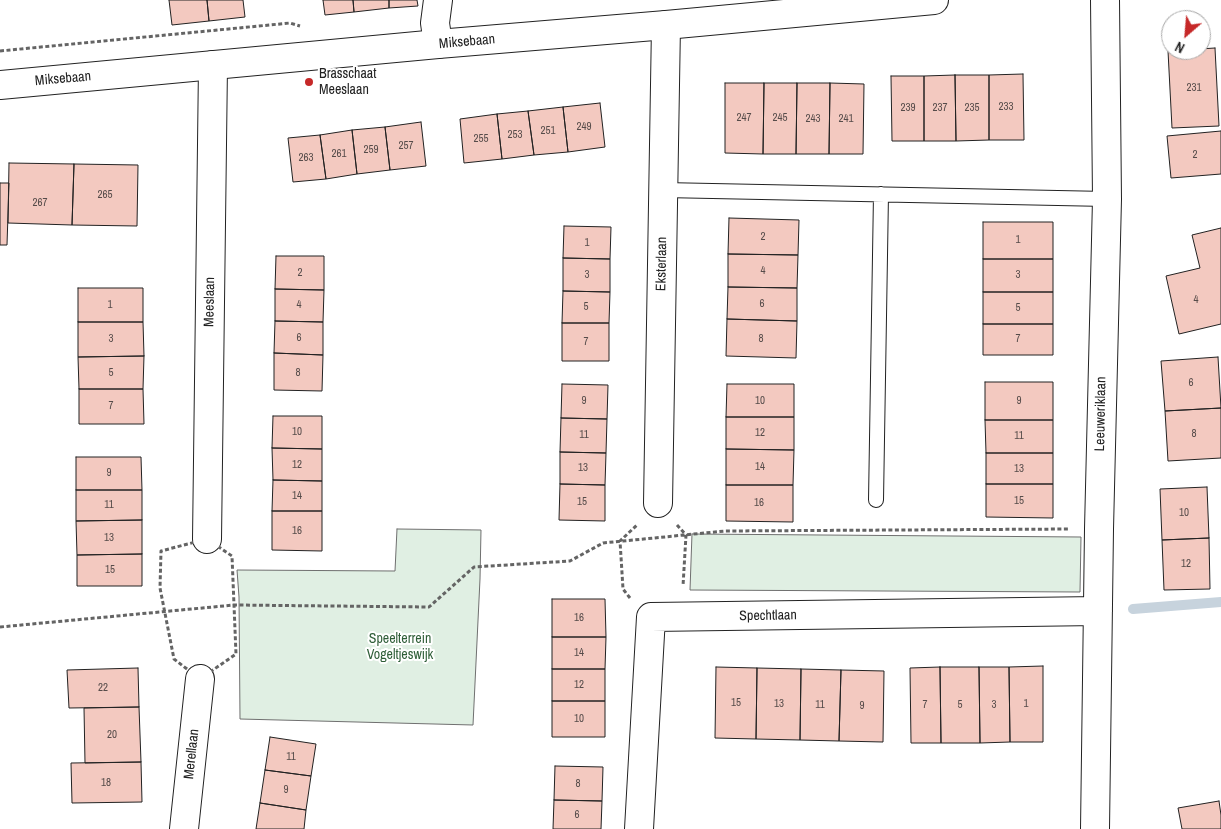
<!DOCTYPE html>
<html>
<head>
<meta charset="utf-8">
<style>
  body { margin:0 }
  #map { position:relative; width:1221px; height:829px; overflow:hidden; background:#fff; font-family:"Archivo Narrow",sans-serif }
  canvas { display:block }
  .north { position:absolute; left:1161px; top:10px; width:50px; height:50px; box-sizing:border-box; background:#fff; border:1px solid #a7a7a7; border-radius:50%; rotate:207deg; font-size:14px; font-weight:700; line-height:20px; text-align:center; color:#222 }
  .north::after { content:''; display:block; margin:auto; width:18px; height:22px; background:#c62828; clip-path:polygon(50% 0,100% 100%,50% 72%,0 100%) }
</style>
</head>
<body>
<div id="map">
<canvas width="1221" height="829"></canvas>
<div class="north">N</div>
</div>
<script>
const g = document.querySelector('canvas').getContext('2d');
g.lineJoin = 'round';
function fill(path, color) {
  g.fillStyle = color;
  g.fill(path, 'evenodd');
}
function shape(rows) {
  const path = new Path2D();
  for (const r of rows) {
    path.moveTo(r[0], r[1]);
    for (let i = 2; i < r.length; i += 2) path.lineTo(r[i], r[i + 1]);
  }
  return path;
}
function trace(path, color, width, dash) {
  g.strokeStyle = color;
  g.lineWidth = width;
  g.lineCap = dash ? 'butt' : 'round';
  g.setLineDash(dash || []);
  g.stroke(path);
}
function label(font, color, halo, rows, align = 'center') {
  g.font = font + ' "Archivo Narrow",sans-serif';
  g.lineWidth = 4;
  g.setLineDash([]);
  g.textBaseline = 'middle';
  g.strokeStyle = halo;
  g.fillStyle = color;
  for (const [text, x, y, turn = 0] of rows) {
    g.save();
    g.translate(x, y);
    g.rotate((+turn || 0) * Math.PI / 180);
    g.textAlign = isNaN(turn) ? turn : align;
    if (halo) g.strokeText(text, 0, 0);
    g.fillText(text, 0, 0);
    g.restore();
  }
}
const green = shape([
  [397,529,481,530,480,579,473,725,240,719,239,597,237,570,395,571,397,529],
  [692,534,1081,537,1080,592,690,590,692,534]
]);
fill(green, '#e0efe3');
trace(green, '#6f6f6f', 1);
trace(shape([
  [1133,609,1221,602]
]), '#c7d3dd', 10);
const building = shape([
  [169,0,207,0,209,21,172,25,169,0],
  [207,0,243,0,245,17,209,21,207,0],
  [323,0,353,0,354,12,325,15,323,0],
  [353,0,389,0,389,8,354,12,353,0],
  [389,0,417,0,418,6,389,8,389,0],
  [1215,48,1219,126,1172,128,1168,51,1215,48],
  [1023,74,1024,140,989,140,989,75,1023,74],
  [955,75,989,75,989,140,956,141,955,75],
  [955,75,956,141,924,141,924,76,955,75],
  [891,76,924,76,924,141,892,141,891,76],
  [725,83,764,83,763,154,725,153,725,83],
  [764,83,797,83,796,154,763,154,764,83],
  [797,83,830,83,829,154,796,154,797,83],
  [830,83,864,84,863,154,829,154,830,83],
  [600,103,605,147,568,152,563,107,600,103],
  [563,107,568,152,534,155,528,111,563,107],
  [528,111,534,155,502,159,497,114,528,111],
  [497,114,502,159,464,163,460,119,497,114],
  [421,122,426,166,390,170,385,127,421,122],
  [385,127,390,170,357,174,352,130,385,127],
  [352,130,357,174,326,179,320,135,352,130],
  [1221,131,1221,174,1171,178,1167,136,1221,131],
  [320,135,326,179,293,182,288,138,320,135],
  [9,163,74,164,72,225,8,223,9,163],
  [74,164,138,165,137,226,72,225,74,164],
  [0,183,9,183,7,245,0,245,0,183],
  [729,218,799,220,798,255,728,254,729,218],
  [983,222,1053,222,1053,259,983,259,983,222],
  [564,226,611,227,610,259,563,258,564,226],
  [1221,228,1221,324,1179,334,1166,276,1200,268,1192,235,1221,228],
  [728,254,798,255,797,288,728,287,728,254],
  [276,256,324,256,324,290,275,289,276,256],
  [563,258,610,259,610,292,563,291,563,258],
  [983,259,1053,259,1053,292,983,292,983,259],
  [728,287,797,288,797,321,727,319,728,287],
  [78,288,143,288,143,322,78,322,78,288],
  [275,289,324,290,323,322,275,321,275,289],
  [563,291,610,292,609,323,562,323,563,291],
  [983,292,1053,292,1053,324,983,324,983,292],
  [727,319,797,321,796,358,726,356,727,319],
  [275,321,323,322,323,355,274,353,275,321],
  [78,322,143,322,144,356,78,357,78,322],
  [562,323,609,323,609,361,562,361,562,323],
  [983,324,1053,324,1053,355,983,355,983,324],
  [274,353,323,355,322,391,274,390,274,353],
  [144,356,143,389,79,389,78,357,144,356],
  [1218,357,1221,408,1165,411,1161,361,1218,357],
  [985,382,1053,382,1053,420,985,420,985,382],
  [562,384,608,385,607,419,561,418,562,384],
  [727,384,794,384,794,417,726,417,727,384],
  [79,389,143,389,144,424,79,424,79,389],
  [1221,408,1221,458,1168,461,1165,411,1221,408],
  [273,416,322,416,322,449,272,448,273,416],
  [726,417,794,417,794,450,726,449,726,417],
  [561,418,607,419,606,453,560,452,561,418],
  [985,420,1053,420,1053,453,986,453,985,420],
  [272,448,322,449,322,481,273,480,272,448],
  [726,449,794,450,793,485,726,485,726,449],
  [560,452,606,453,605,485,560,484,560,452],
  [986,453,1053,453,1053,484,986,484,986,453],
  [76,457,141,457,142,490,76,490,76,457],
  [273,480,322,481,322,511,272,511,273,480],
  [560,484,605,485,605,521,559,520,560,484],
  [986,484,1053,484,1053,518,986,517,986,484],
  [726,485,793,485,793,522,726,521,726,485],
  [1207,487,1209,538,1162,540,1160,489,1207,487],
  [76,490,142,490,142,520,76,521,76,490],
  [272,511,322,511,322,551,272,550,272,511],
  [142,520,142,554,77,555,76,521,142,520],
  [1209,538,1210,589,1164,590,1162,540,1209,538],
  [142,554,142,586,77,586,77,555,142,554],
  [552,599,605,599,606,637,552,637,552,599],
  [552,637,606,637,605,669,552,669,552,637],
  [1043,666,1043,742,1010,742,1009,667,1043,666],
  [716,667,757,668,756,739,715,738,716,667],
  [940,667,979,667,980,743,941,743,940,667],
  [940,667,941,743,911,743,910,668,940,667],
  [979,667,1009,667,1010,742,980,743,979,667],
  [138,668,139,707,69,708,67,670,138,668],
  [757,668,801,669,800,740,756,739,757,668],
  [552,669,605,669,605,701,552,701,552,669],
  [801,669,841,670,839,741,800,740,801,669],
  [841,670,884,671,883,742,839,741,841,670],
  [552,701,605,701,605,737,552,737,552,701],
  [139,707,141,762,85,763,84,708,139,707],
  [270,737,316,744,311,776,265,770,270,737],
  [141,762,142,802,72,803,71,763,141,762],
  [555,766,603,767,602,801,554,800,555,766],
  [265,770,311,776,306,810,260,803,265,770],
  [554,800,602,801,601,829,553,829,554,800],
  [1219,801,1221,815,1221,829,1182,829,1178,808,1219,801],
  [260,803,306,810,304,829,256,829,260,803]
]);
fill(building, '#f3c9c0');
trace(building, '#222', 1);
const lane = shape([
  [663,190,1107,199],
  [876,500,881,194]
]);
const street = shape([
  [438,44,435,23,438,0],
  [658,503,666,25],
  [207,539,213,65],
  [184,829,200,679],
  [639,829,651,617,1098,611],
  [1095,829,1099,529,1107,199,1105,0]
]);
const secondary = shape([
  [0,85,438,44,666,25,934,0]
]);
trace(lane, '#222', 16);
trace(street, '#222', 30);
trace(secondary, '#222', 30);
trace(shape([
  [0,51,290,23,300,26],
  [677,525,686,535,683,586],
  [207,539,232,556,236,654,200,679,174,659,160,588,161,551,207,539],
  [630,598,623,589,620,541,638,524],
  [0,627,234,605,429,607,474,567,570,561,603,543,725,531,1070,529]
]), '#646464', 3, [4, 2.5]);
trace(lane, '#fff', 14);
trace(street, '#fff', 28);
trace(secondary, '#fff', 28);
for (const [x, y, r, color] of [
  [309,82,5,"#c62828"]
]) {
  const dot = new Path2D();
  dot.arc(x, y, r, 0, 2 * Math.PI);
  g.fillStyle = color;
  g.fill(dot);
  trace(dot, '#fff', 2);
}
label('11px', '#564c4a', null, [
  ["231",1194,88],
  ["233",1006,107],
  ["239",908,108],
  ["237",940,108],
  ["235",972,108],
  ["247",744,118],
  ["245",780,118],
  ["243",813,119],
  ["241",846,119],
  ["249",584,127],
  ["251",548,131],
  ["253",515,135],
  ["255",481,139],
  ["257",406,146],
  ["259",371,150],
  ["261",339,154],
  ["2",1195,155],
  ["263",306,158],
  ["265",105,195],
  ["267",40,203],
  ["2",763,237],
  ["1",1018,240],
  ["1",587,243],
  ["4",763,271],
  ["2",300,273],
  ["3",587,275],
  ["3",1018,275],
  ["4",1196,300],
  ["6",762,304],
  ["1",110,305],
  ["4",299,305],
  ["5",586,307],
  ["5",1018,308],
  ["6",299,338],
  ["3",111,339],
  ["8",761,339],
  ["7",1018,339],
  ["7",586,342],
  ["5",111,373],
  ["8",298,373],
  ["6",1191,383],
  ["9",584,401],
  ["10",760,401],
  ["9",1019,401],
  ["7",111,406],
  ["10",297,432],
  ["12",760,433],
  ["8",1194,434],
  ["11",584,435],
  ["11",1019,436],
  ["12",297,465],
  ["14",760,467],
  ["13",583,468],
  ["13",1019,469],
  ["9",109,473],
  ["14",297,496],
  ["15",1019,501],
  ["15",582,502],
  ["16",759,503],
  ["11",109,505],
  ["10",1184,513],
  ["16",297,531],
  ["13",109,538],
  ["12",1186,564],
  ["15",110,570],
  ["16",579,618],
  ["14",579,653],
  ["12",579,685],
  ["22",103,688],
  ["15",736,703],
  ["13",779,704],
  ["1",1026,704],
  ["11",820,705],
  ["7",925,705],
  ["5",960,705],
  ["3",994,705],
  ["9",862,706],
  ["10",579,719],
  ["20",112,735],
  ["11",291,757],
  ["18",106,783],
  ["8",578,784],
  ["9",286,790],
  ["6",577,815]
]);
label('14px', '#222', '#fff', [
  ["Miksebaan",467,42,-5],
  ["Miksebaan",63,79,-5],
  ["Eksterlaan",662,264,-89],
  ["Meeslaan",210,302,-89],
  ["Leeuweriklaan",1101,414,-89],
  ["Spechtlaan",768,616,-1],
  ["Merellaan",192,754,-84]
]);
label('14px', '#222', '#fff', [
  ["Brasschaat",319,74],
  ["Meeslaan",319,90]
], 'left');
label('14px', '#2f5e38', '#fff', [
  ["Speelterrein",400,639],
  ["Vogeltjeswijk",400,655]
]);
</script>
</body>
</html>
